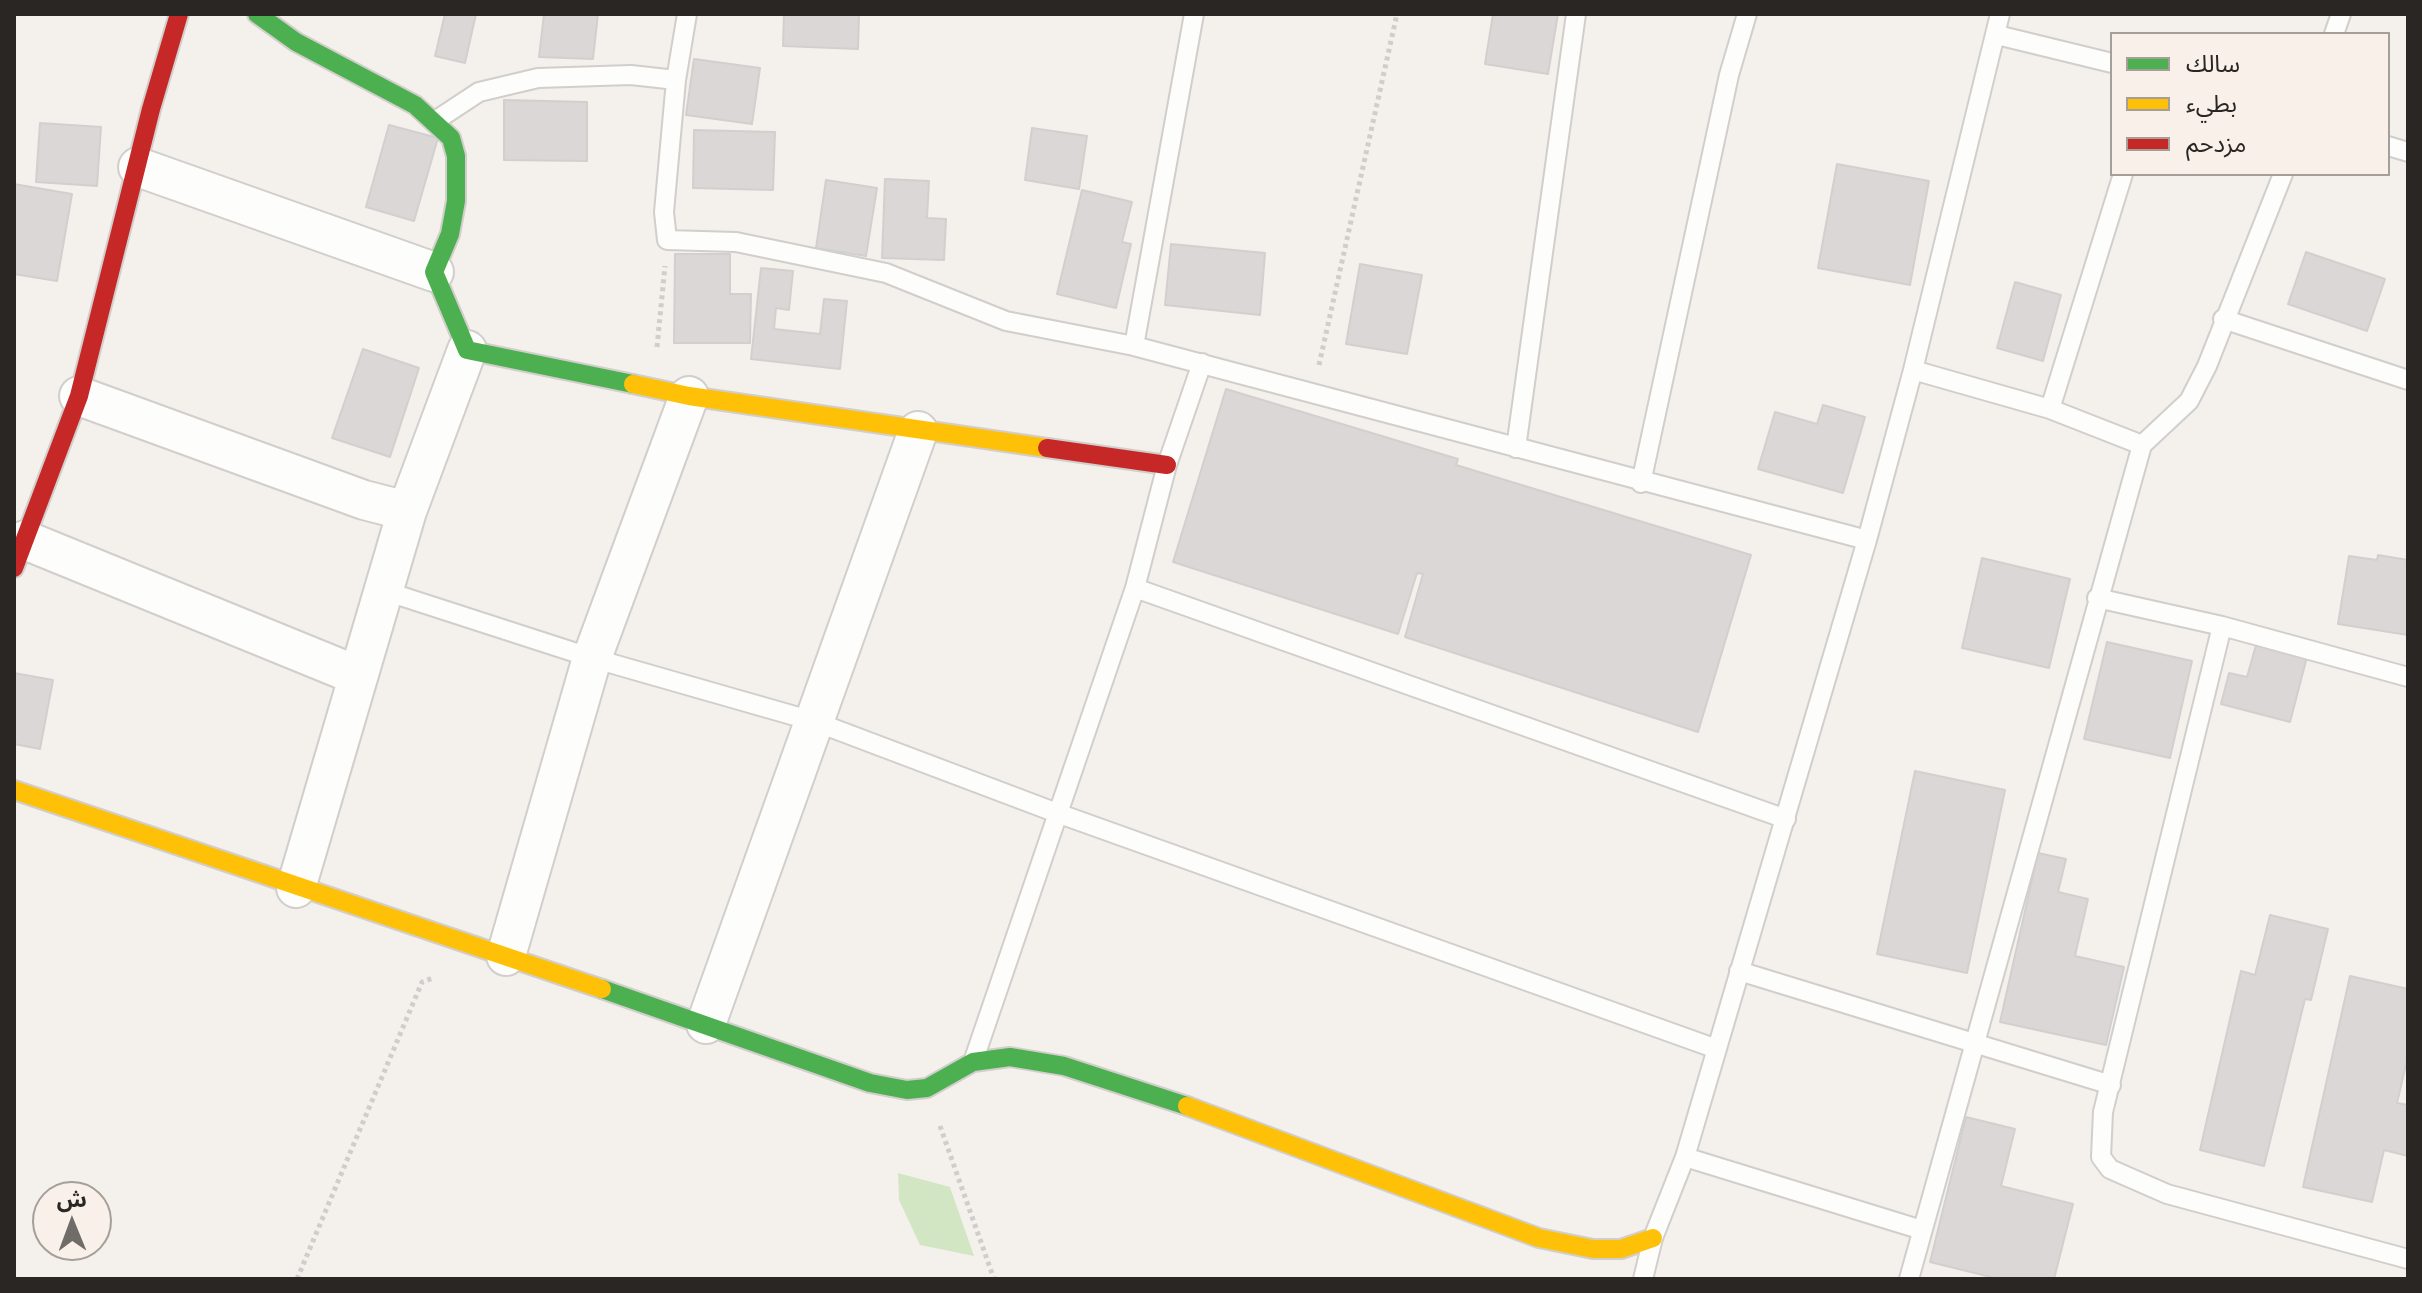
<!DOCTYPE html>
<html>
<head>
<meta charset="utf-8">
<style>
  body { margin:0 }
  #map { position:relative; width:2422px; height:1293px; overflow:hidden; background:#f4f0ec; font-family:Manrope,"Noto Sans Arabic",sans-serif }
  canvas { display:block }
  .frame { position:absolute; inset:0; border:16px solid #292623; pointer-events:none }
  .legend { position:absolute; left:2110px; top:32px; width:280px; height:144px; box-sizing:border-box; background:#f8f0e9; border:2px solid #a59f9a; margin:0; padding:10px 14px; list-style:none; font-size:24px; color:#292623 }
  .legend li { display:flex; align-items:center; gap:16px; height:40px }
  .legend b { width:40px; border:2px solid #a59f9a }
  .north { position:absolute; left:32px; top:1181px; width:80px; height:80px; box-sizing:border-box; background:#f8f0e9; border:2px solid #a59f9a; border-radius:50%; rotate:359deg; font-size:22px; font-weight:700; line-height:32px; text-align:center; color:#292623 }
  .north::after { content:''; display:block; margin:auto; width:28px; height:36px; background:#706d69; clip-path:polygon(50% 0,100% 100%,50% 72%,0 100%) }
</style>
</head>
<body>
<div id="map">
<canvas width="2422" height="1293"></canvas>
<div class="frame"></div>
<ul class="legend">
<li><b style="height:10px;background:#4caf50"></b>سالك</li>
<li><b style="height:10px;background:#ffc107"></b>بطيء</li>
<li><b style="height:10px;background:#c62828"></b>مزدحم</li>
</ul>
<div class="north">ش</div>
</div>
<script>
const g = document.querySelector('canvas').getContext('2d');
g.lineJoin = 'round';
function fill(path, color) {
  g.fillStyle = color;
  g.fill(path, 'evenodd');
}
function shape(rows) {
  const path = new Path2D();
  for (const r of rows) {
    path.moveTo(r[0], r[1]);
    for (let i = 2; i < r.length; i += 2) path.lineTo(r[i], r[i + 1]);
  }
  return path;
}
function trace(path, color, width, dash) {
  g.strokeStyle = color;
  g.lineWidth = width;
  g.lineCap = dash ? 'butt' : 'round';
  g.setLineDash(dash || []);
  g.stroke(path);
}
fill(shape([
  [898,1173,950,1187,974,1256,920,1245,899,1200]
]), '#d3e6c4');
const building = shape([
  [445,14,476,14,465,63,435,56,445,14],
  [544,14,598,14,593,59,539,57,544,14],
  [784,14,859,14,858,49,783,46,784,14],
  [1493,14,1558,14,1548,74,1485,64,1493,14],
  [694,59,760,68,752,124,686,115,694,59],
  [504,100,587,102,587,161,504,160,504,100],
  [40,123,101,127,97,186,36,182,40,123],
  [389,125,438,138,414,221,366,207,389,125],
  [1032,128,1087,136,1079,189,1025,180,1032,128],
  [694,130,775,132,773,190,693,188,694,130],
  [1837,164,1929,181,1910,285,1818,268,1837,164],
  [885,179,929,181,927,218,946,219,944,260,882,258,885,179],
  [826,180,877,188,866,256,816,248,826,180],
  [14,184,72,194,57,281,14,274,14,184],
  [1082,190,1132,202,1122,242,1131,244,1116,308,1057,294,1082,190],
  [1171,244,1265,253,1260,315,1165,305,1171,244],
  [2306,252,2385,279,2367,331,2288,304,2306,252],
  [675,254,730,254,730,294,751,294,750,343,674,343,675,254],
  [1360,264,1422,275,1407,354,1346,344,1360,264],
  [761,268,793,271,789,310,776,308,774,329,820,334,824,299,847,301,840,369,751,359,761,268],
  [2015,282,2061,295,2043,361,1997,348,2015,282],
  [363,349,419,368,390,457,332,438,363,349],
  [1226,389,1458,459,1456,465,1751,555,1698,732,1405,637,1423,574,1417,573,1398,634,1173,562,1226,389],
  [1823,405,1865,417,1843,493,1758,469,1775,412,1817,424,1823,405],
  [2378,555,2408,560,2408,635,2338,624,2349,556,2377,560,2378,555],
  [1982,558,2070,579,2049,668,1962,648,1982,558],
  [2107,642,2192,661,2170,758,2084,739,2107,642],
  [2256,645,2307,657,2290,722,2221,704,2229,673,2247,677,2256,645],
  [14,673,53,680,40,749,14,744,14,673],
  [1915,771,2005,790,1967,973,1877,954,1915,771],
  [2038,853,2066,859,2058,892,2088,899,2075,956,2124,967,2106,1045,2000,1022,2038,853],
  [2270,915,2328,929,2311,1000,2305,999,2264,1166,2200,1150,2241,971,2255,975,2270,915],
  [2350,976,2408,989,2408,1056,2397,1103,2408,1105,2408,1156,2384,1150,2372,1202,2303,1187,2350,976],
  [1966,1117,2015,1129,2001,1186,2073,1204,2054,1279,1999,1279,1930,1262,1966,1117]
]);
fill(building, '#dad7d6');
trace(building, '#d2d0cf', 2);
const lane = shape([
  [687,14,676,80,664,212,667,240,736,242,886,273,1006,321,1134,346,1867,540],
  [2334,34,2341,14],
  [1997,35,2112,63],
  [435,121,479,92,538,78,631,75,676,80],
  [2388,146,2408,152],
  [2223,319,2408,380],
  [1134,346,1194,14],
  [1913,370,2050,409,2142,445],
  [2050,409,2123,174],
  [1516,448,1576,14],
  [1641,483,1729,75,1747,14],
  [1135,588,1786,819],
  [385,591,592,658,816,722,1057,813,1714,1048],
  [2097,598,2222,626,2408,677],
  [2222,626,2103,1112,2101,1157,2110,1169,2167,1194,2408,1259],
  [1739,971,2111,1085],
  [974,1059,1135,588,1167,465,1202,363],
  [1685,1157,1922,1230],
  [1643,1279,1653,1238,1685,1157,1867,540,1913,370,2000,14],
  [1909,1279,2142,445,2189,401,2207,366,2283,174]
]);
const street = shape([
  [138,167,434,272],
  [79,396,364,500,407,511],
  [25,540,356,675],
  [296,888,407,511,467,350],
  [506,956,592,658,689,396],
  [706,1024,918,431]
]);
const fast = shape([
  [257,14,296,42,415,105,451,138,456,156,456,201,450,234,434,272,467,350,633,384],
  [602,989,870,1083,907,1090,927,1088,973,1062,1010,1057,1064,1066,1187,1106]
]);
const slow = shape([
  [633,384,689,396,1047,448],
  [14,790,602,989],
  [1187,1106,1539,1238,1593,1249,1621,1249,1653,1238]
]);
const jam = shape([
  [1047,448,1167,465],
  [14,568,79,396,151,109,179,14]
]);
trace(lane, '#d1cecb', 22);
trace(street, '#d1cecb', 42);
trace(fast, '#d1cecb', 22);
trace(slow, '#d1cecb', 22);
trace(jam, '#d1cecb', 22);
trace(shape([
  [657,347,665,266],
  [1319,365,1397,14],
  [940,1126,994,1279],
  [297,1279,422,982,433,978]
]), '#cfcecc', 5, [4, 4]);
trace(lane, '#fdfdfc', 18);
trace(street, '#fdfdfc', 38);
trace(fast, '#4caf50', 18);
trace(slow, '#ffc107', 18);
trace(jam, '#c62828', 18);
</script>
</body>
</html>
